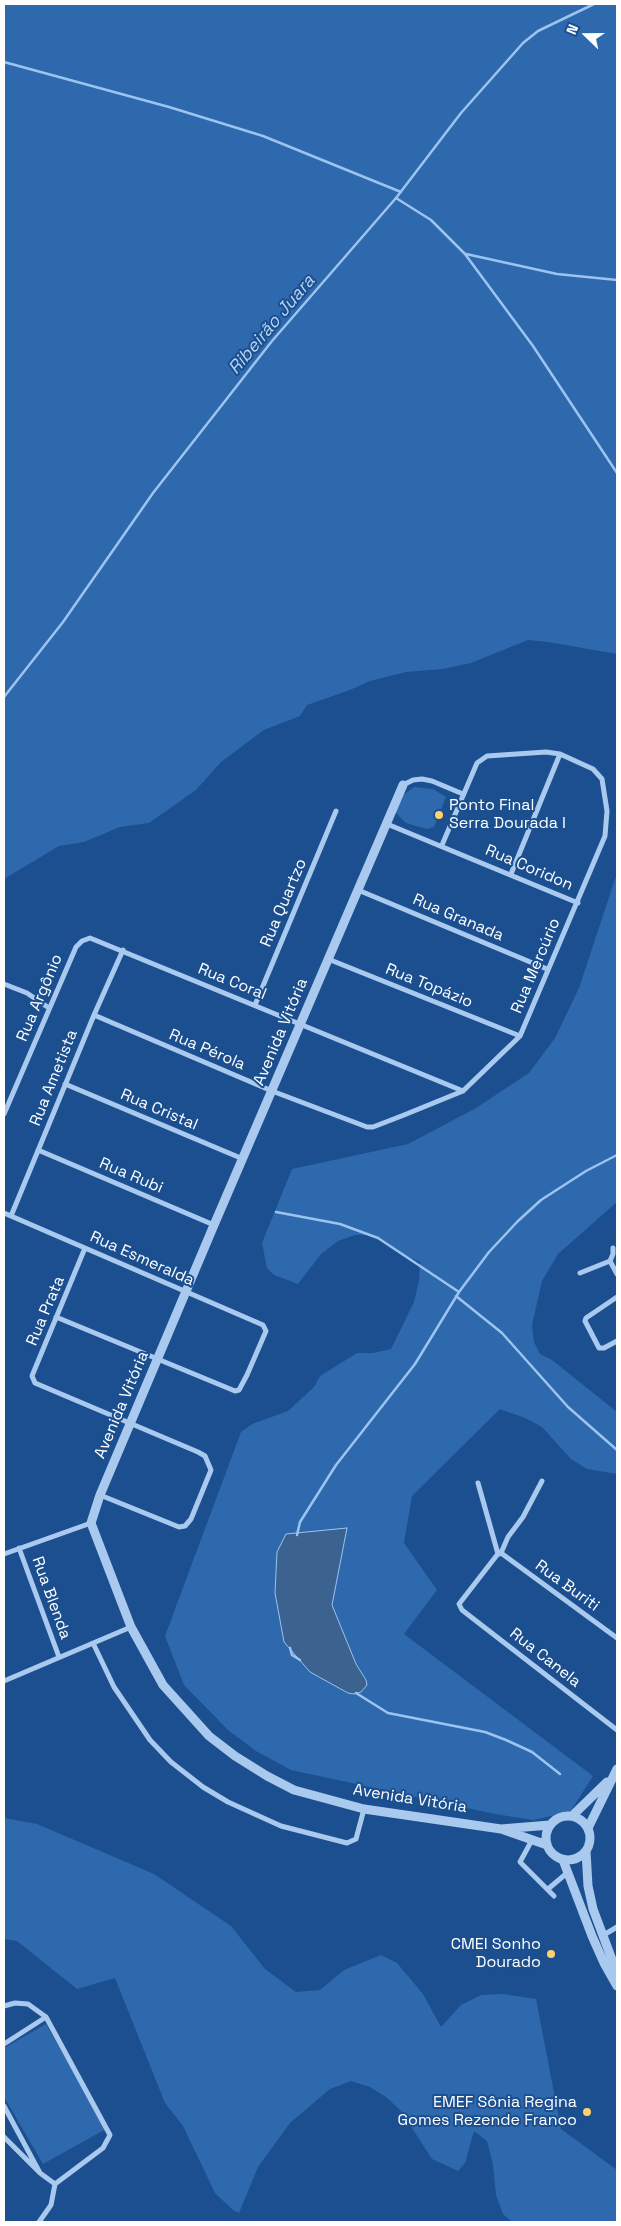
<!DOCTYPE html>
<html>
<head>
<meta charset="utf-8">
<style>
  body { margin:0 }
  #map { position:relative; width:621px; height:2226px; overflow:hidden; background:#1b4f8f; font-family:"Space Grotesk",sans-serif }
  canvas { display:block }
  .frame { position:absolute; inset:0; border:5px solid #fff; pointer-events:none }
  .north { position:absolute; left:561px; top:10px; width:50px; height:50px; -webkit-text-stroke:4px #1b4f8f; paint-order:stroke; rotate:292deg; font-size:14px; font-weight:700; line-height:20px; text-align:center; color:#fff }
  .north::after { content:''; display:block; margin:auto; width:18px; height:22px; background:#fff; clip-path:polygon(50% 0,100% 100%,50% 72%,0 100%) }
</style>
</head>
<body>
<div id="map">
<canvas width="621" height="2226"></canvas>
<div class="frame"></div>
<div class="north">N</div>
</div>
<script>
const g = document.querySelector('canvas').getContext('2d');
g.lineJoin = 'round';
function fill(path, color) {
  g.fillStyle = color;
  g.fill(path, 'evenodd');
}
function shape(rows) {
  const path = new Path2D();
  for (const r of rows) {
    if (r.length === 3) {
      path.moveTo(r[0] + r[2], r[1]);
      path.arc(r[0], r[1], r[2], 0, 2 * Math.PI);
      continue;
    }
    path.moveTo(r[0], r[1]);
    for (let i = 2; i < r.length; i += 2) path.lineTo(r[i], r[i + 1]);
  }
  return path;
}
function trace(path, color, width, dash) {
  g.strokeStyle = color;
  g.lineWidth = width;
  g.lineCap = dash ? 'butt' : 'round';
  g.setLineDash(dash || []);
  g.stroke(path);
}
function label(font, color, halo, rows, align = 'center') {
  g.font = font + ' "Space Grotesk",sans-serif';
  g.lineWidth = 4;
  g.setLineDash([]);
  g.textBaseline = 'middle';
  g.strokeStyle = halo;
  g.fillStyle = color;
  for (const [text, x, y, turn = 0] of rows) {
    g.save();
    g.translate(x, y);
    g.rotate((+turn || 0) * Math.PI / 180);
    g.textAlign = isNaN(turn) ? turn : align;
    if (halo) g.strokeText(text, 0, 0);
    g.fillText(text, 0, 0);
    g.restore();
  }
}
fill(shape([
  [4,4,617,4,617,654,548,642,528,640,471,663,443,669,406,672,370,681,350,690,307,705,300,716,264,730,221,762,196,790,149,823,120,827,84,842,59,846,4,879],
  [414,787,433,789,446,797,434,827,427,829,406,823,396,813,398,799],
  [617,873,617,1202,558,1254,542,1281,532,1325,534,1342,540,1354,552,1360,617,1412,617,1474,587,1469,571,1459,542,1427,525,1418,500,1409,412,1496,404,1543,437,1590,404,1634,593,1776,570,1812,533,1820,495,1814,291,1770,256,1751,228,1730,184,1685,165,1636,241,1432,252,1424,288,1411,314,1387,320,1376,357,1353,373,1353,391,1349,414,1302,419,1280,420,1262,406,1256,374,1235,355,1235,338,1241,321,1254,298,1284,274,1275,267,1268,262,1243,292,1169,408,1144,476,1108,529,1073,555,1038,579,988],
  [347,1528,332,1605,356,1664,366,1680,284,1642,275,1593,277,1552],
  [4,1818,37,1824,154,1874,231,1926,265,1969,296,1992,320,1990,344,1970,381,1955,397,1963,423,1994,441,2027,461,2005,481,1995,503,1994,536,1999,561,2129,617,2170,617,2222,512,2222,503,2214,496,2195,493,2165,487,2141,474,2131,465,2163,458,2171,432,2159,401,2111,386,2097,370,2087,351,2081,330,2089,290,2123,258,2167,239,2213,233,2210,215,2193,183,2126,165,2103,115,1978,77,1989,17,1941,4,1939],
  [46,2024,106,2129,43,2164,4,2097,4,2048]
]), '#2e69ad');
const water = shape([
  [347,1528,332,1605,356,1664,366,1680,367,1685,361,1692,354,1694,348,1693,310,1672,284,1642,275,1593,277,1552,286,1534,347,1528]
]);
fill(water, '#3c6290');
trace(water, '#9cc4f0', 1);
trace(shape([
  [4,62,169,107,263,136,401,192],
  [396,198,431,220,465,254,533,346,617,473],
  [466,254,557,274,617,280],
  [4,697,63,622,153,493,272,341,396,198,461,113,523,43,538,31,594,4],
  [276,1212,340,1224,378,1238,459,1292],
  [456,1296,502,1333,568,1407,617,1450],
  [297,1535,300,1522,336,1465,415,1364,459,1292,489,1252,518,1221,541,1200,586,1171,617,1155],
  [290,1648,292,1655,300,1660],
  [356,1693,388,1713,485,1732,506,1740,532,1752,560,1774]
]), '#9cc4f0', 2.5);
trace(shape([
  [403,785,413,780,422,779,432,781,463,794],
  [387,824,578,903],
  [511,874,560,754],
  [358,890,547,969],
  [328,959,520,1036],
  [4,984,27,993,49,1008],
  [255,1005,336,811],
  [94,1015,272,1091,367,1127,373,1127,404,1115,463,1091,520,1036,605,836,607,811,602,779,593,769,560,754,546,752,487,756,477,763,442,845],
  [65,1084,243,1159],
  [4,1114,76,947,82,941,90,938,463,1091],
  [38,1150,214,1225],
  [4,1213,263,1325,266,1331,247,1375,239,1390,235,1391,56,1317],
  [11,1216,94,1015,123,950],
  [85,1248,34,1371,32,1376,35,1383,198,1452,205,1456,211,1470,191,1519,185,1526,179,1527,100,1495],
  [610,1261,617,1274],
  [580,1273,610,1261,613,1254,613,1248],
  [617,1297,586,1318,585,1321,599,1348,604,1348,617,1341],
  [478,1483,498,1554],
  [19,1548,59,1657],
  [501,1553,508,1537,523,1517,542,1481],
  [4,1554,91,1523],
  [617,1638,501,1553,497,1555,459,1604,462,1610,617,1730],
  [93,1643,114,1687,150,1740,171,1762,203,1787,228,1802,281,1826,347,1843,356,1839,364,1809],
  [4,1681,131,1627],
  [532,1840,520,1862,554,1896],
  [548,1889,567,1873],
  [602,1936,617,1927],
  [4,2006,15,2003,28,2004,46,2017,110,2135,103,2148,55,2184,51,2205,39,2222],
  [4,2044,46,2017],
  [4,2106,40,2173],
  [4,2137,40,2173,55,2184]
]), '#a9c9ee', 5);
trace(shape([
  [403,785,214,1225,100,1495,91,1523,131,1627,163,1685,209,1736,235,1756,267,1776,294,1790,364,1809,501,1829,550,1825],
  [568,1838,22],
  [572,1816,607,1782],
  [588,1828,617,1769],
  [504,1830,547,1845],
  [586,1851,588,1886,593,1909,617,1973],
  [563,1860,592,1936,604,1963,617,1986]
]), '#a9c9ee', 9);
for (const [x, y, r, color] of [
  [439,815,5,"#ffd166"],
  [551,1954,5,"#ffd166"],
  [587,2112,5,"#ffd166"]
]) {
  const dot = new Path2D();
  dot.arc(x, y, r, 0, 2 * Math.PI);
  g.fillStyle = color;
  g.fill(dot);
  trace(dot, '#1b4f8f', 2);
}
label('16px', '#fff', '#1b4f8f', [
  ["Ponto Final",449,806,"left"],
  ["Serra Dourada I",449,824,"left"],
  ["CMEI Sonho",541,1945],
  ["Dourado",541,1963],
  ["EMEF Sônia Regina",577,2103],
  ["Gomes Rezende Franco",577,2121]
], 'right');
label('16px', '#fff', '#1b4f8f', [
  ["Rua Coridon",529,868,23],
  ["Rua Quartzo",284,903,-67],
  ["Rua Granada",458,918,23],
  ["Rua Mercúrio",536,966,-67],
  ["Rua Coral",232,982,22],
  ["Rua Topázio",429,986,22],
  ["Rua Argônio",40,998,-67],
  ["Avenida Vitória",281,1032,-67],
  ["Rua Pérola",207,1050,23],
  ["Rua Ametista",54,1078,-68],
  ["Rua Cristal",159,1110,23],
  ["Rua Rubi",131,1176,23],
  ["Rua Esmeralda",142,1259,24],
  ["Rua Prata",46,1311,-67],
  ["Avenida Vitória",122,1405,-67],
  ["Rua Buriti",567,1586,36],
  ["Rua Blenda",51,1598,70],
  ["Rua Canela",545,1658,38],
  ["Avenida Vitória",410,1799,9]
]);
label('italic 18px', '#b5d3f5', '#1b4f8f', [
  ["Ribeirão Juara",272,325,-50]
]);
</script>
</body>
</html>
